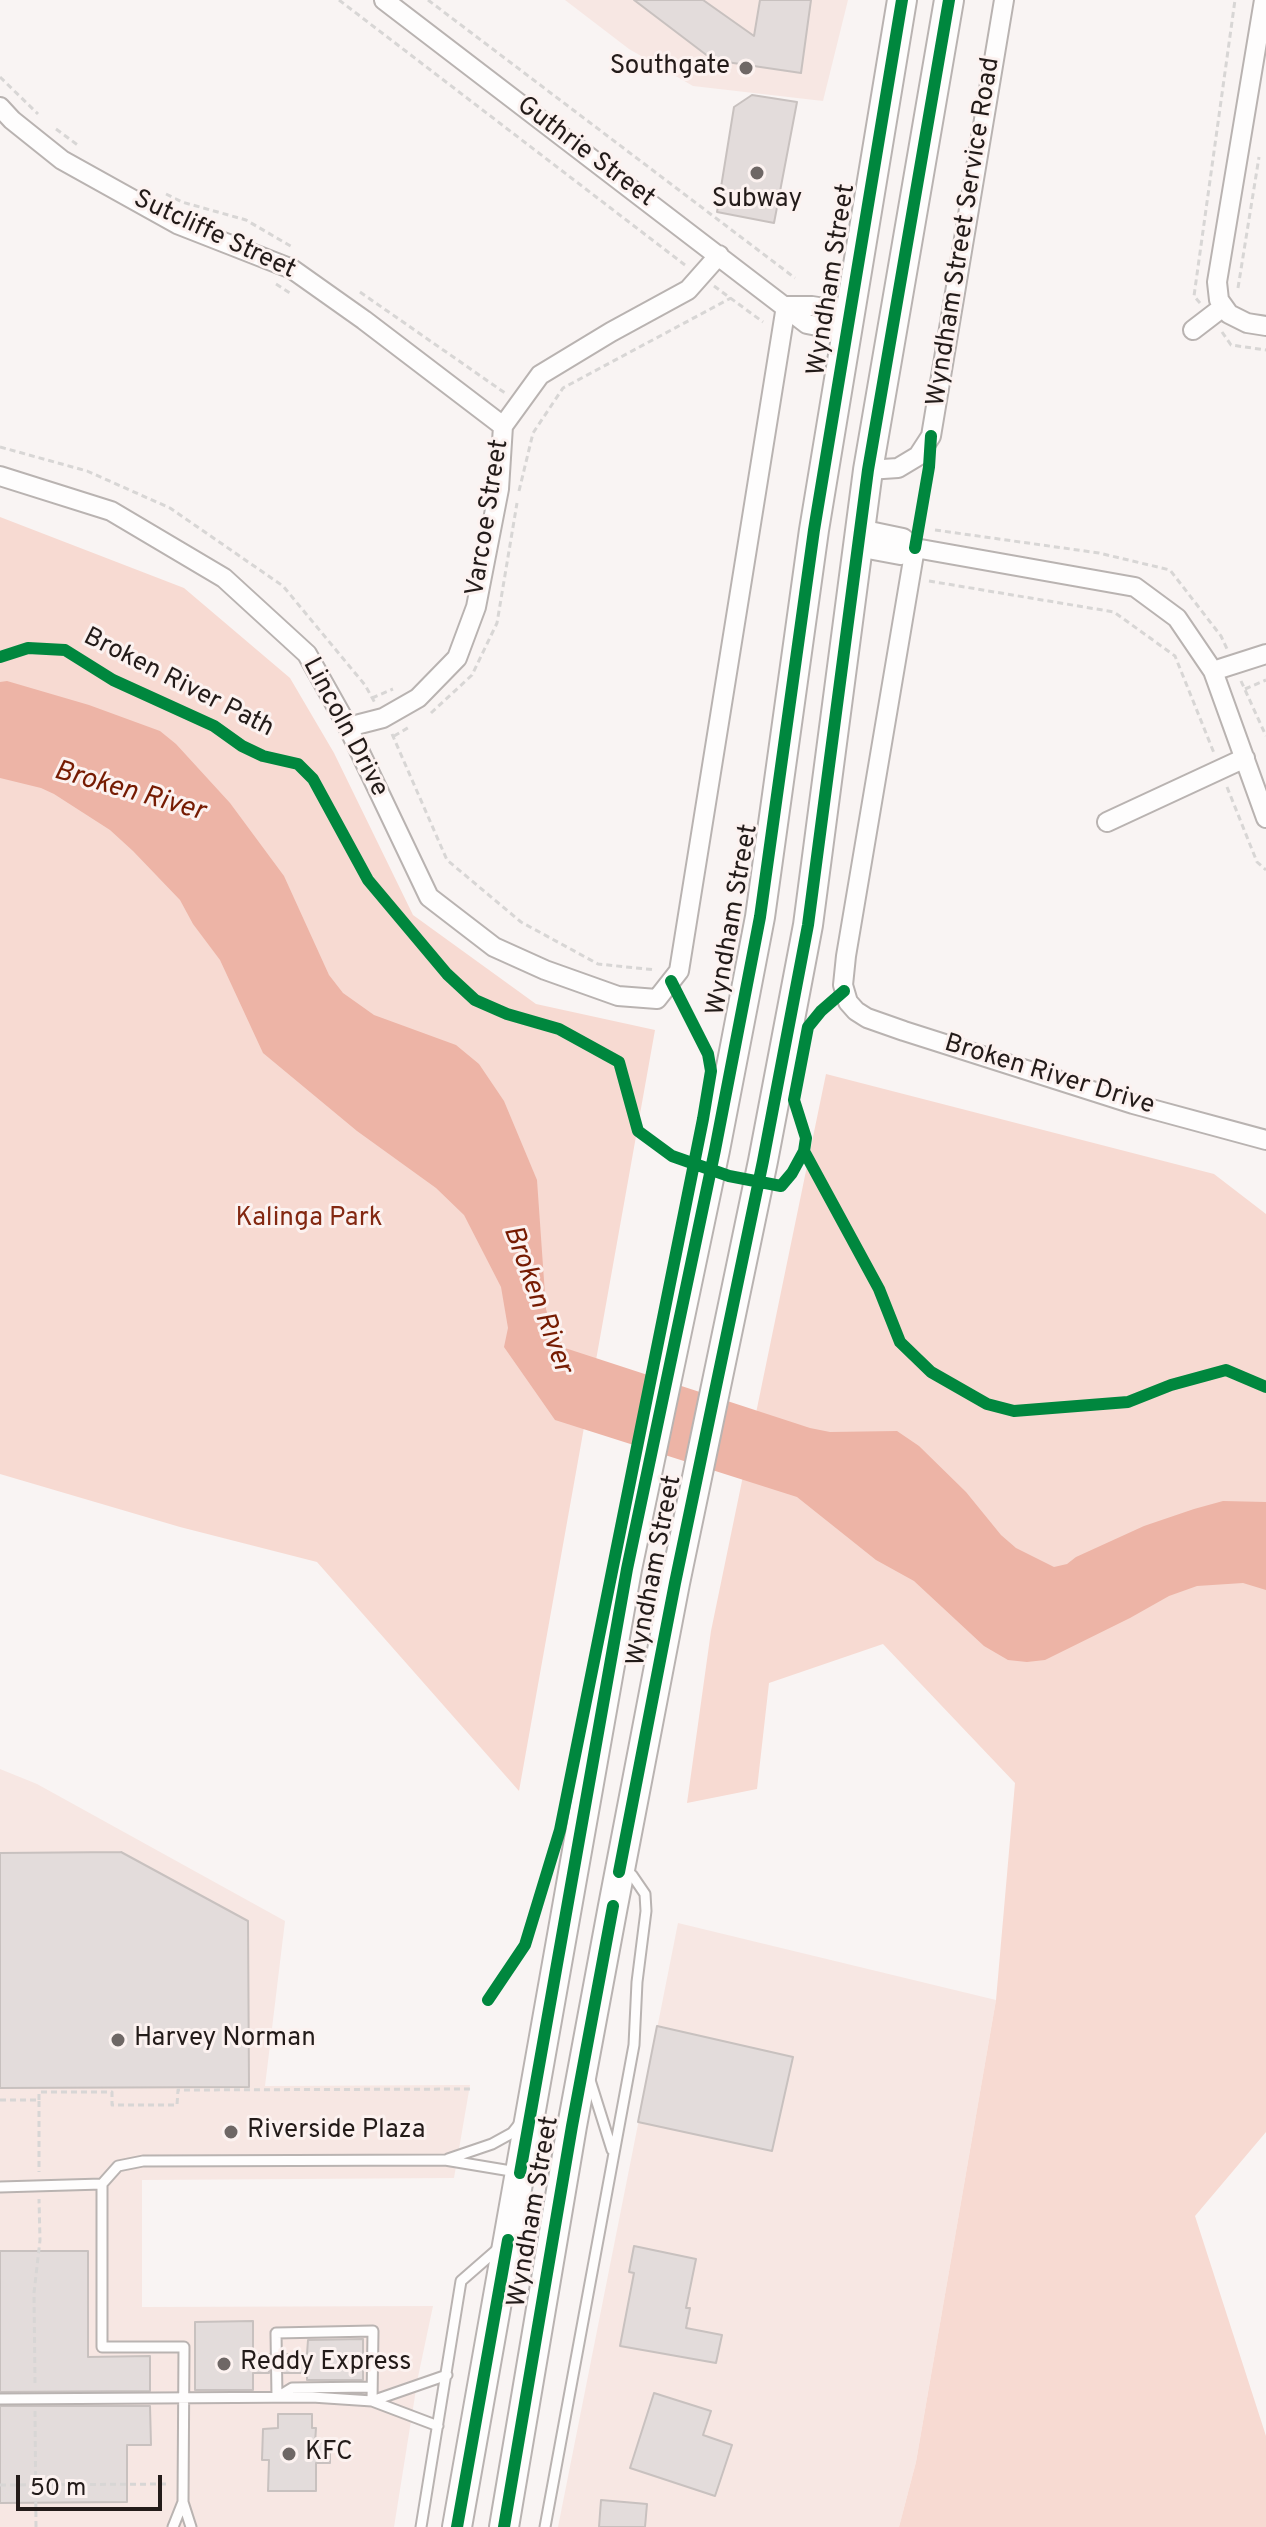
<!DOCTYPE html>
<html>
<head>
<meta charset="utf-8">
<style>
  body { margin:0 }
  #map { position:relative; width:1266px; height:2527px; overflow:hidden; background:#f9f4f3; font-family:Overpass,sans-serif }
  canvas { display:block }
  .scale { position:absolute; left:16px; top:2475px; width:146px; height:36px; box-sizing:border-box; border:4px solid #231b19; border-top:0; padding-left:10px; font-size:24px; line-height:28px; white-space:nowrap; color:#231b19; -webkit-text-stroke:6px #fcf2f0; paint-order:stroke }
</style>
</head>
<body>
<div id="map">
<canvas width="1266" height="2527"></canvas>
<div class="scale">50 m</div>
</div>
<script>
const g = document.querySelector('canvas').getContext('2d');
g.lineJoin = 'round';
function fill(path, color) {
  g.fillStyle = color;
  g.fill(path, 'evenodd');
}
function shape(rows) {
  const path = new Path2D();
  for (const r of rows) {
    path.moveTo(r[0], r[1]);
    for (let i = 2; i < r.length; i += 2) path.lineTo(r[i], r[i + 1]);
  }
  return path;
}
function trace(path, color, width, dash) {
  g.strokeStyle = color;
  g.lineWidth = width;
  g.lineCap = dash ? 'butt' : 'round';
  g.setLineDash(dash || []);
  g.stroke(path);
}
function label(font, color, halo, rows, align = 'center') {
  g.font = font + ' Overpass,sans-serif';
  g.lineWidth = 6;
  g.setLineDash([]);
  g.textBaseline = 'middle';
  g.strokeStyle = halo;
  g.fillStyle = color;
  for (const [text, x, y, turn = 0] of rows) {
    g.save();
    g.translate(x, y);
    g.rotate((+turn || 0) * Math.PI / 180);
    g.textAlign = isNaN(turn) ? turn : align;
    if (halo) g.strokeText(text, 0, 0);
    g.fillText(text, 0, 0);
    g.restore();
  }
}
fill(shape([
  [565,0,848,0,823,101,693,86,629,49],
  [0,1769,37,1784,285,1921,265,2086,470,2085,454,2178,142,2180,142,2307,433,2306,418,2377,394,2527,0,2527],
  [678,1923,996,2000,916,2462,899,2527,558,2527]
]), '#f7e7e3');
fill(shape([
  [0,517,184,588,290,678,334,753,413,915,536,1004,655,1030,519,1791,317,1562,180,1527,0,1474],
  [826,1074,1214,1174,1266,1214,1266,2132,1195,2216,1266,2436,1266,2527,899,2527,916,2462,996,2000,1015,1783,883,1644,769,1683,757,1789,687,1803,711,1631]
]), '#f7dad2');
fill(shape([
  [7,681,89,705,160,731,176,744,230,803,284,876,329,975,343,993,374,1015,456,1045,479,1064,504,1101,537,1180,546,1309,552,1330,565,1348,810,1428,830,1432,897,1431,919,1446,966,1492,1001,1535,1016,1548,1054,1567,1067,1564,1076,1557,1144,1526,1194,1509,1223,1501,1266,1502,1266,1590,1243,1583,1197,1586,1169,1596,1130,1618,1045,1660,1027,1662,1008,1660,984,1646,914,1581,876,1560,797,1497,555,1420,504,1347,508,1328,501,1287,464,1215,436,1188,357,1131,263,1053,220,960,193,924,180,900,133,851,110,830,54,794,41,788,0,778,0,682]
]), '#edb4a6');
const building = shape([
  [634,0,703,0,754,36,760,0,811,0,801,73,713,60,634,0],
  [752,95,797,102,774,223,717,212,734,107,752,95],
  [121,1852,248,1921,249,2087,0,2088,0,1853,121,1852],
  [657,2026,793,2057,772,2151,638,2122,657,2026],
  [634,2246,696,2259,686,2308,690,2308,686,2328,722,2335,716,2363,620,2346,634,2273,629,2272,634,2246],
  [0,2251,88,2251,88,2357,150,2356,150,2391,0,2392,0,2251],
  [253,2321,253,2354,269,2354,269,2373,253,2373,253,2390,195,2390,195,2322,253,2321],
  [363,2339,363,2380,307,2380,307,2373,284,2373,284,2354,307,2354,308,2340,363,2339],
  [654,2393,711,2411,703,2435,732,2445,715,2496,630,2468,654,2393],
  [0,2406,150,2406,151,2445,127,2445,127,2502,0,2503,0,2406],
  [278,2414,312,2414,312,2428,316,2428,315,2443,330,2443,330,2463,316,2463,316,2491,268,2491,269,2460,262,2460,263,2429,278,2428,278,2414],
  [601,2500,647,2504,645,2527,599,2527,601,2500]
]);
fill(building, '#e3dcdb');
trace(building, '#c8c1bf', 2);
const service = shape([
  [590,2080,612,2150],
  [448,2159,492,2144,512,2133,520,2123],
  [102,2184,118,2166,143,2161,445,2160,517,2172],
  [0,2187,102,2184,102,2347,184,2347,183,2502,191,2527],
  [279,2396,292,2388,372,2387],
  [277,2397,276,2333,373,2331,372,2401],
  [0,2399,312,2397,372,2401,438,2426],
  [372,2401,447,2375],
  [173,2527,183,2502],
  [421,2527,461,2281,500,2247],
  [545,2527,634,2045,637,1982,646,1911,645,1894,632,1875,623,1873]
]);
const minor = shape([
  [384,0,807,324,847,332],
  [1264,0,1217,282,1219,300,1229,314,1247,323,1266,326],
  [0,107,12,120,62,160,177,224,292,269,364,320,503,426],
  [786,306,812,306,850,312],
  [1193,330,1223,307],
  [868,470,898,468,918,456,931,436,1004,0],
  [0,476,111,511,224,578,307,654,348,727,429,897,494,947,545,970,618,996,657,999,679,971,786,306],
  [860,529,903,538,915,548,1135,587,1177,618,1213,671,1266,818],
  [857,547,900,555,915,548],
  [915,548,846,956,843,985,848,1002,856,1011,867,1018,904,1031,1133,1104,1266,1140],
  [1213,671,1266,654],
  [348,727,383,718,418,698,457,658,476,607,499,489,503,426,540,375,611,332,688,290,719,255],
  [1107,822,1245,758]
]);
const trunk = shape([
  [457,2527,627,1569,715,1150,760,917,814,530,902,0],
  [504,2527,572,2126,613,1906,675,1583,763,1161,808,925,868,470,949,0]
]);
trace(service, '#b9b3b1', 13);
trace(minor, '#b9b3b1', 22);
trace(trunk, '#b9b3b1', 32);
trace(shape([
  [339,0,685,265],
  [428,0,795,278],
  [0,77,38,114],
  [56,129,79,146],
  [166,194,182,202,246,220,294,248],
  [276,284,290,293],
  [714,286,763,322],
  [1238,288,1259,157],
  [360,292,505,393],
  [1200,303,1194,296,1235,0],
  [1222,332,1231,345,1266,350],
  [0,447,87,471,170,508,283,586,365,685,375,703],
  [519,491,533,433,563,388,731,298],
  [935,530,1099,553,1170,570,1221,636,1227,649],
  [929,581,1114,612,1175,656,1214,753],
  [1241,681,1266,736],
  [1245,689,1266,680],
  [372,698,393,689],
  [431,713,472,675,497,623,517,503],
  [392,734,447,860,521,922,598,964,656,970],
  [394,736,411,726],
  [1227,787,1257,862,1266,870],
  [0,2100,39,2100,39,2172],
  [39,2100,39,2092,112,2092,112,2105,177,2105,178,2090,472,2089],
  [35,2383,34,2293,40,2240,39,2199],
  [35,2411,36,2527],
  [0,2485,168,2484]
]), '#d8d6d5', 3, [6, 4]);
trace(service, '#fefdfd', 9);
trace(minor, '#fefdfd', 18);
trace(trunk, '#fefdfd', 28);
trace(shape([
  [915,548,929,467,931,436],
  [0,657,28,648,65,650,113,680,214,726,242,746,263,756,298,764,313,779,368,880,447,974,475,1000,507,1014,559,1029,619,1062,638,1131,672,1156,729,1176,781,1186,792,1173,804,1151,806,1138,794,1100,808,1027,821,1011,844,991],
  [804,1151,879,1289,900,1342,931,1372,987,1404,1014,1411,1128,1402,1171,1385,1226,1370,1266,1387],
  [619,1872,675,1583,763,1161,808,925,868,470,949,0],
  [488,2000,525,1945,560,1830,703,1119,711,1071,708,1054,671,981],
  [520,2173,627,1569,715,1150,760,917,814,530,902,0],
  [457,2527,508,2240],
  [504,2527,572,2126,613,1906]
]), '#00873e', 12);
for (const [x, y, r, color] of [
  [746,68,8,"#6e6765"],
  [757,173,8,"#6e6765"],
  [118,2040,8,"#6e6765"],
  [231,2132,8,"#6e6765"],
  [224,2364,8,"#6e6765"],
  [289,2454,8,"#6e6765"]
]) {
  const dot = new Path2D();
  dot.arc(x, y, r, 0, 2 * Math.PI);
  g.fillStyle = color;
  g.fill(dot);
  trace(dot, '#fcf2f0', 3);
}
label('26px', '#231b19', '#fcf2f0', [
  ["Southgate",730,68,"right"],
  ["Subway",757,201,"center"],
  ["Harvey Norman",134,2040],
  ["Riverside Plaza",247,2132],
  ["Reddy Express",240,2364],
  ["KFC",305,2454]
], 'left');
label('26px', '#231b19', '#fcf2f0', [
  ["Guthrie Street",585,153,37],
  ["Wyndham Street Service Road",965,232,-81],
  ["Sutcliffe Street",214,236,25],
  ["Wyndham Street",833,280,-81],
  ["Varcoe Street",489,518,-81],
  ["Broken River Path",178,684,27],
  ["Lincoln Drive",344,728,62],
  ["Wyndham Street",734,920,-80],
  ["Broken River Drive",1049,1076,17],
  ["Wyndham Street",656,1571,-79],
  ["Wyndham Street",535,2212,-80]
]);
label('26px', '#832811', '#fcf2f0', [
  ["Kalinga Park",309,1220]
]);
label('italic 28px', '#761b02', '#fcf2f0', [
  ["Broken River",129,793,16],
  ["Broken River",536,1300,70]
]);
</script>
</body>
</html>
